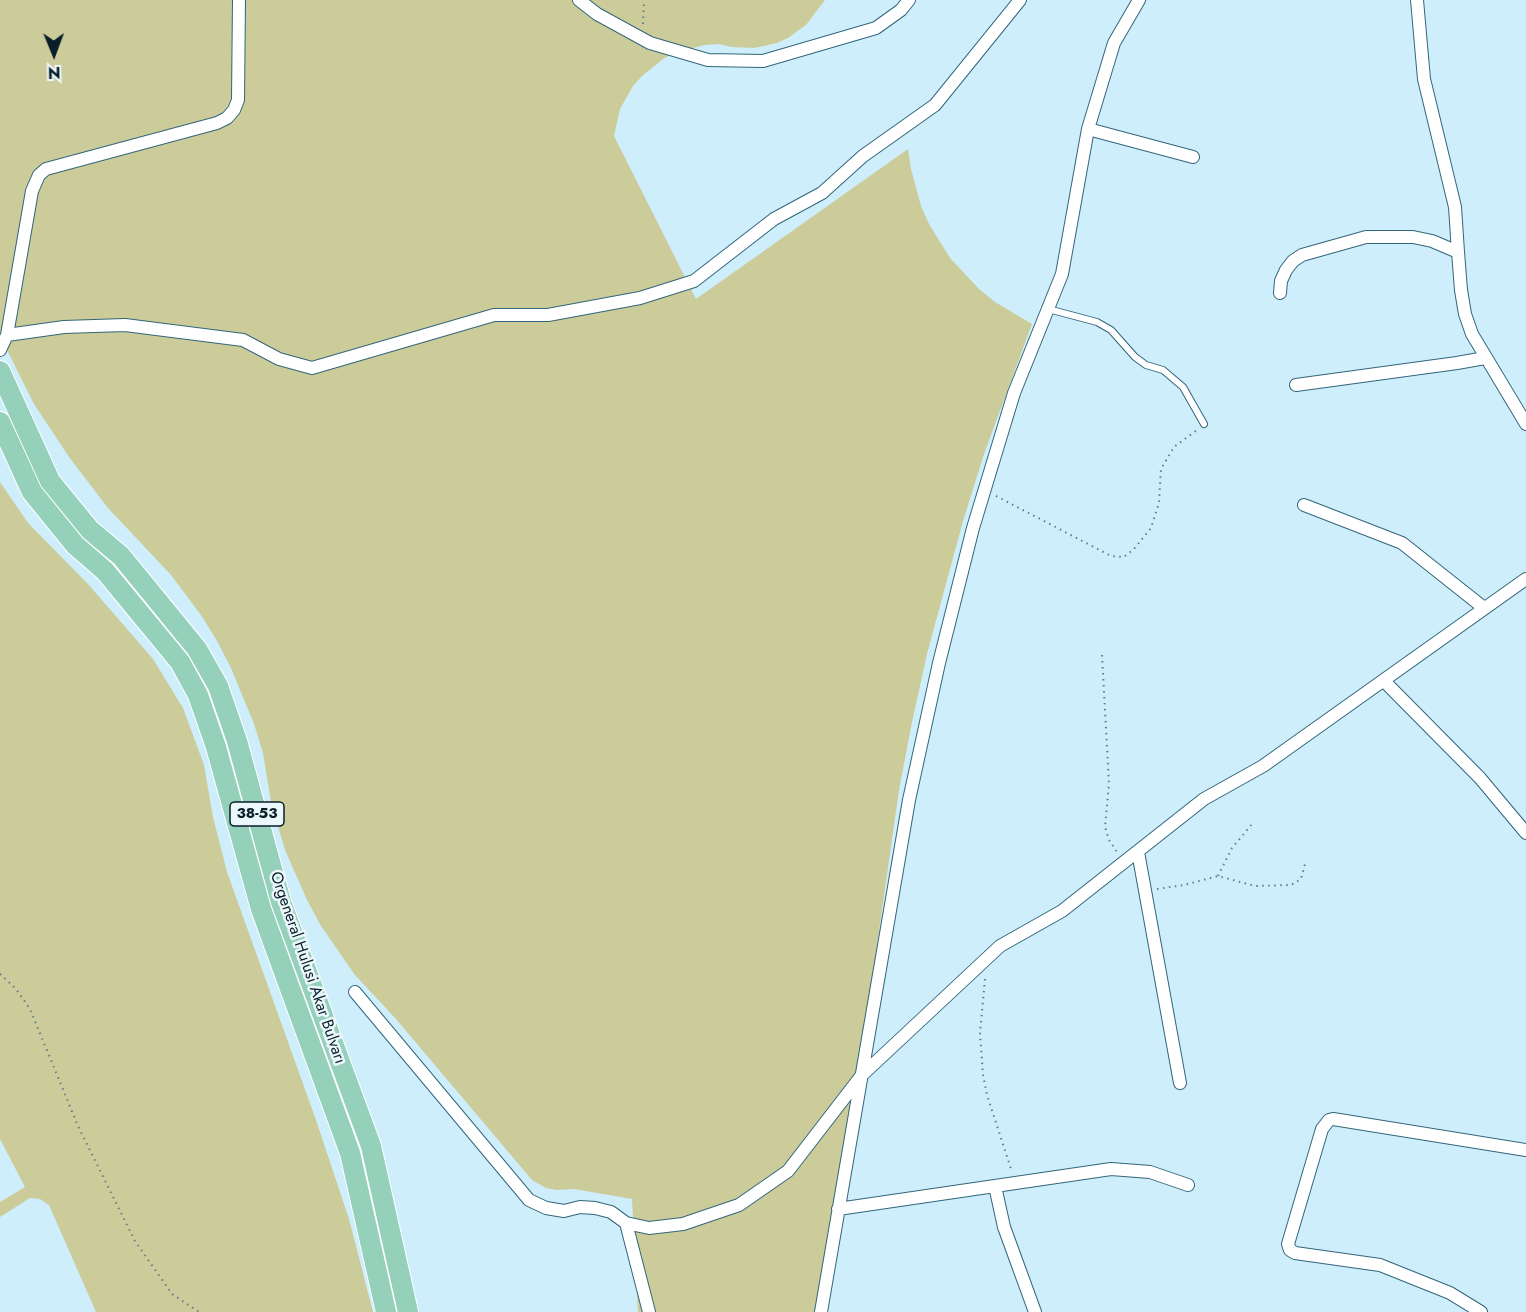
<!DOCTYPE html>
<html>
<head>
<meta charset="utf-8">
<style>
  body { margin:0 }
  #map { position:relative; width:1526px; height:1312px; overflow:hidden; background:#ceeefc; font-family:Jost,sans-serif }
  canvas { display:block }
  .north { position:absolute; left:24px; top:24px; width:60px; height:60px; -webkit-text-stroke:4px #ecf7fc; paint-order:stroke; rotate:179deg; font-size:16px; font-weight:700; line-height:24px; text-align:center; color:#091f28 }
  .north::after { content:''; display:block; margin:auto; width:21px; height:27px; background:#091f28; clip-path:polygon(50% 0,100% 100%,50% 72%,0 100%) }
</style>
</head>
<body>
<div id="map">
<canvas width="1526" height="1312"></canvas>
<div class="north">N</div>
</div>
<script>
const g = document.querySelector('canvas').getContext('2d');
g.lineJoin = 'round';
function fill(path, color) {
  g.fillStyle = color;
  g.fill(path, 'evenodd');
}
function shape(rows) {
  const path = new Path2D();
  for (const r of rows) {
    path.moveTo(r[0], r[1]);
    for (let i = 2; i < r.length; i += 2) path.lineTo(r[i], r[i + 1]);
  }
  return path;
}
function trace(path, color, width, dash) {
  g.strokeStyle = color;
  g.lineWidth = width;
  g.lineCap = dash ? 'butt' : 'round';
  g.setLineDash(dash || []);
  g.stroke(path);
}
function label(font, color, halo, rows, align = 'center') {
  g.font = font + ' Jost,sans-serif';
  g.lineWidth = 5;
  g.setLineDash([]);
  g.textBaseline = 'middle';
  g.strokeStyle = halo;
  g.fillStyle = color;
  for (const [text, x, y, turn = 0] of rows) {
    g.save();
    g.translate(x, y);
    g.rotate((+turn || 0) * Math.PI / 180);
    g.textAlign = isNaN(turn) ? turn : align;
    if (halo) g.strokeText(text, 0, 0);
    g.fillText(text, 0, 0);
    g.restore();
  }
}
fill(shape([
  [0,0,825,0,806,25,788,38,777,43,754,48,731,47,719,44,705,45,676,52,663,59,642,76,633,86,620,109,614,136,696,299,908,149,911,169,921,206,929,224,950,258,979,289,995,302,1032,324,984,454,963,521,927,654,912,722,899,790,825,1312,638,1312,632,1199,574,1189,556,1190,546,1188,532,1180,396,1019,355,975,321,926,307,900,285,850,271,802,263,753,254,724,231,668,217,641,203,618,171,575,108,508,69,457,34,404,0,336],
  [0,482,28,523,88,584,153,659,183,708,204,765,213,817,227,872,316,1120,349,1219,373,1312,96,1312,49,1205,40,1199,30,1198,0,1217,0,1202,25,1187,0,1139]
]), '#cccb9a');
const service = shape([
  [1048,309,1097,322,1111,330,1135,357,1146,365,1163,370,1183,387,1204,424]
]);
const minor = shape([
  [579,0,597,14,650,43,708,60,763,61,876,28,901,10,909,0],
  [1417,0,1424,79,1455,207,1458,252],
  [1088,129,1193,157],
  [1280,293,1281,281,1286,270,1293,261,1302,255,1366,237,1413,237,1432,241,1458,252,1461,290,1465,314,1472,334,1526,424],
  [7,335,64,327,125,325,243,340,279,359,312,368,494,315,548,315,640,298,694,281,774,219,822,193,863,156,935,105,1020,0],
  [0,350,7,335,32,191,39,175,46,169,217,123,227,118,234,110,238,100,239,0],
  [1296,385,1457,363,1485,358],
  [1304,505,1402,543,1484,608],
  [1384,681,1480,778,1526,833],
  [1138,852,1180,1083],
  [355,992,529,1200,546,1208,564,1211,580,1207,595,1208,611,1212,626,1223,649,1228,683,1224,739,1205,788,1171,862,1075,1000,946,1062,911,1204,799,1263,766,1526,579],
  [995,1186,1004,1227,1035,1312],
  [838,1209,1111,1169,1150,1172,1188,1185],
  [626,1223,649,1312],
  [821,1312,909,800,939,663,973,528,1014,393,1062,274,1088,129,1114,43,1139,0],
  [1481,1312,1450,1293,1380,1265,1295,1253,1290,1250,1288,1244,1322,1129,1329,1120,1333,1119,1526,1150]
]);
const primary = shape([
  [0,371,50,481,90,530,121,556,197,649,218,686,237,741,281,902,371,1146,408,1312],
  [0,422,32,492,75,545,105,571,180,662,198,695,216,747,261,909,350,1153,386,1312]
]);
trace(service, '#32667b', 8);
trace(minor, '#32667b', 14);
trace(primary, '#fff', 22);
trace(shape([
  [643,24,644,0],
  [996,496,1111,556,1124,557,1134,549,1151,528,1159,503,1161,469,1174,447,1197,430],
  [1102,655,1109,784,1105,827,1109,840,1117,852],
  [1218,876,1232,848,1252,824],
  [1157,889,1184,885,1218,876,1255,886,1291,885,1301,879,1306,860],
  [0,974,16,989,30,1009,78,1126,135,1241,172,1294,199,1312],
  [985,979,980,1033,983,1075,987,1095,1012,1172]
]), '#627d88', 2, [1.5, 4.5]);
trace(service, '#fff', 6);
trace(minor, '#fff', 12);
trace(primary, '#95d0bb', 20);
for (const [x, y, w] of [
  [257,814,54]
]) {
  const box = new Path2D();
  box.roundRect(x - w / 2, y - 12, w, 24, 4.5);
  g.fillStyle = '#ecf7fc';
  g.fill(box);
  trace(box, '#091f28', 1.5);
}
label('bold 15px', '#091f28', null, [
  ["38-53",257,814]
]);
label('16px', '#091f28', '#ecf7fc', [
  ["Orgeneral Hulusi Akar Bulvarı",307,968,71]
]);
</script>
</body>
</html>
